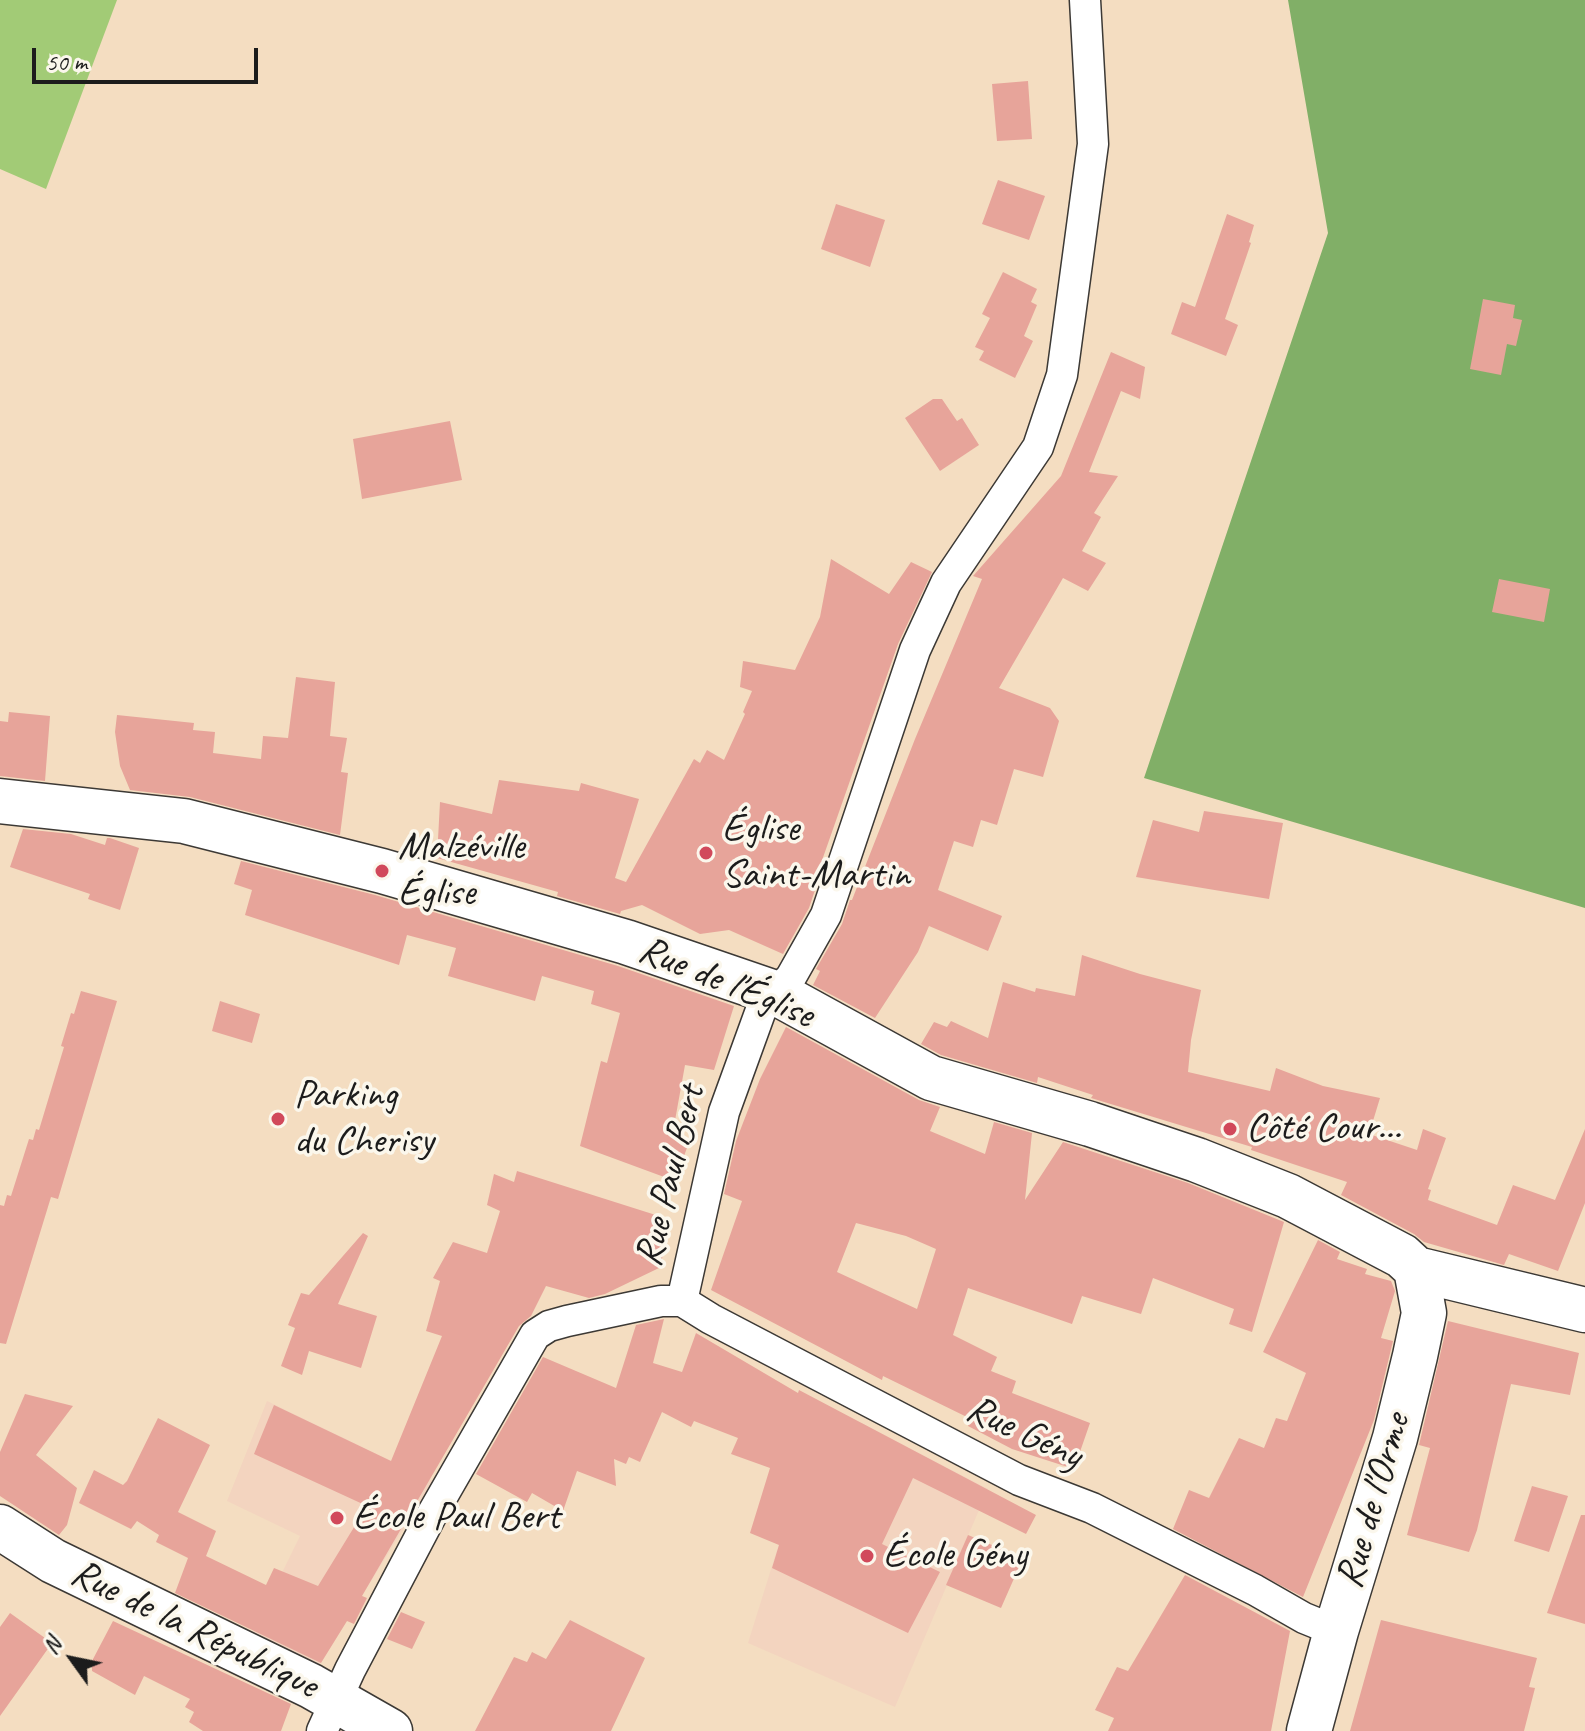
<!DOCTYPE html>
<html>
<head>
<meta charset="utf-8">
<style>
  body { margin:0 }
  #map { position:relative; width:1585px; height:1731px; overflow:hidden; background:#f4ddc1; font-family:Caveat,sans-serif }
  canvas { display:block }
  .north { position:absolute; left:32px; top:1619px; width:80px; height:80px; -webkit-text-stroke:6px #fbf7ec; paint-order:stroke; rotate:303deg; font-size:22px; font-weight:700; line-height:32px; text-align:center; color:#1c1c1c }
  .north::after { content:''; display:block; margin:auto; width:28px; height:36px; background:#1c1c1c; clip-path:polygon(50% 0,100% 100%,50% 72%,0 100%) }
  .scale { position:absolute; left:32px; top:48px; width:226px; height:36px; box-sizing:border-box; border:4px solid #1c1c1c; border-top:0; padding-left:10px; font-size:24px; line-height:28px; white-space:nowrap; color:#1c1c1c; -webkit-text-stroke:6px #fbf7ec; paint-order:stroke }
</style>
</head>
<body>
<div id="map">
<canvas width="1585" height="1731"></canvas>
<div class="north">N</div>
<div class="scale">50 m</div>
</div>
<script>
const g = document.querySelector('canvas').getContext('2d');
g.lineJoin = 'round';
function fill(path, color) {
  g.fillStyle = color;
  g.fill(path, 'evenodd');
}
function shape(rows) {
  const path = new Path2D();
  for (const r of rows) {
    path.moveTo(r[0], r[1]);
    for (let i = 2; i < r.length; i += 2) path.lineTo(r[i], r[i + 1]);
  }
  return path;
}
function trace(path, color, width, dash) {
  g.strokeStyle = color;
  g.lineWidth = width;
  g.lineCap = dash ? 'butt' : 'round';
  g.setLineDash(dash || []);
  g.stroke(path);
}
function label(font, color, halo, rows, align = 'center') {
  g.font = font + ' Caveat,sans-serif';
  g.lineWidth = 7;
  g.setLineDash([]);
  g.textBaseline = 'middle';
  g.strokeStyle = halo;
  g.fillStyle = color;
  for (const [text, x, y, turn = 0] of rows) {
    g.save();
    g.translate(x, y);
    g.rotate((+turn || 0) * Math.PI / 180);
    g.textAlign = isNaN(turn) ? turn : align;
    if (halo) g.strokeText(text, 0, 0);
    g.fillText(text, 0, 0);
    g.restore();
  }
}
fill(shape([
  [267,1401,433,1481,318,1667,251,1636,300,1536,227,1501],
  [862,1423,988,1489,895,1707,748,1643,792,1502,854,1446]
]), '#f3d4bf');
fill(shape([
  [0,0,117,0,46,189,0,169]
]), '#a2cb76');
fill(shape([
  [1288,0,1585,0,1585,908,1144,778,1328,233]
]), '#81af67');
fill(shape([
  [1028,81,1032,139,997,141,992,84],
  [998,180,1045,196,1029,240,982,224],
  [836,204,885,220,870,267,821,249],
  [1227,214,1254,225,1249,242,1251,243,1225,319,1238,325,1226,356,1171,334,1182,302,1195,307],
  [1003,272,1037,289,1031,302,1037,305,1024,336,1033,341,1015,378,979,360,984,351,975,347,990,318,982,314],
  [1483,299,1515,305,1513,318,1522,320,1516,346,1507,344,1501,375,1470,369],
  [1111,352,1145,367,1140,399,1121,391,1089,472,1118,476,1094,513,1101,517,1082,551,1106,563,1088,591,1063,578,999,688,1050,708,1059,721,1043,777,1014,769,997,825,981,820,973,847,954,841,938,890,1002,916,988,951,929,926,918,952,875,1018,813,985,820,971,816,969,842,924,850,900,852,900,915,739,982,579,973,576,1061,476],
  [933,399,942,399,957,421,962,418,979,445,940,471,905,418],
  [450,421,462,480,362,499,353,439],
  [831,559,889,594,911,562,932,572,898,644,813,886,816,887,809,908,783,954,729,930,700,934,642,905,621,911,620,914,557,896,558,892,437,858,440,802,492,814,499,780,579,791,581,783,639,799,615,878,626,882,694,759,700,763,707,750,724,760,745,714,743,712,752,691,740,687,743,661,795,670,820,617],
  [1499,579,1550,589,1544,622,1492,612],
  [296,677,335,682,330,736,347,738,341,772,348,773,340,835,190,797,130,790,120,766,115,732,117,715,194,723,193,730,215,732,213,753,261,759,263,736,288,738],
  [9,712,50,716,45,781,0,776,0,721,8,722],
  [1204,811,1283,823,1269,899,1136,877,1153,820,1199,832],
  [23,829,71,834,105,845,107,838,110,838,139,848,120,910,88,899,90,894,10,867],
  [241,861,375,895,618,966,734,1006,714,1070,685,1065,674,1126,688,1145,675,1181,580,1146,601,1061,607,1063,620,1013,591,1004,594,991,542,976,535,1001,448,976,456,948,407,935,399,965,245,915,252,890,234,884],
  [1082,955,1140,974,1201,990,1191,1040,1188,1072,1270,1091,1276,1068,1323,1086,1380,1098,1369,1134,1417,1150,1423,1129,1446,1138,1428,1189,1431,1190,1428,1200,1497,1225,1513,1185,1555,1200,1585,1129,1585,1203,1558,1271,1509,1254,1504,1265,1424,1242,1414,1234,1341,1195,1347,1182,1251,1150,1252,1147,1091,1098,1093,1095,1038,1077,1037,1083,941,1055,921,1044,934,1022,947,1027,951,1021,988,1038,1003,982,1035,992,1036,988,1075,996],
  [81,991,117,1001,58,1199,51,1197,6,1344,0,1343,0,1205,4,1206,7,1195,11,1196,29,1139,33,1140,36,1129,39,1130,64,1047,61,1046,68,1023,71,1013,74,1014],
  [220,1001,260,1014,252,1043,212,1031],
  [786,1027,919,1100,940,1107,930,1131,985,1154,994,1122,1032,1133,1025,1200,1063,1142,1188,1183,1284,1222,1252,1332,1229,1324,1234,1309,1153,1278,1141,1314,1082,1296,1072,1324,968,1288,953,1335,997,1357,991,1371,1016,1381,1012,1393,1090,1423,1074,1469,1012,1449,968,1426,971,1419,883,1376,882,1380,711,1290,742,1201,724,1194,736,1141,760,1079],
  [856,1223,906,1236,936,1249,917,1309,837,1272],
  [517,1171,662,1217,655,1237,667,1242,659,1268,605,1294,589,1298,546,1286,531,1316,519,1326,362,1596,367,1598,354,1624,347,1621,321,1663,175,1593,188,1558,156,1542,159,1535,137,1521,131,1529,79,1503,94,1470,123,1485,127,1481,158,1418,210,1445,178,1512,216,1531,206,1556,266,1585,274,1568,318,1586,367,1506,254,1454,274,1405,391,1461,442,1336,426,1331,440,1281,433,1278,453,1242,487,1253,500,1211,487,1205,494,1174,514,1182],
  [363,1233,368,1236,338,1304,377,1316,361,1368,309,1351,302,1375,281,1366,295,1328,288,1325,301,1293,309,1295],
  [1318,1240,1340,1252,1337,1259,1367,1269,1365,1274,1391,1281,1395,1291,1381,1338,1393,1341,1374,1420,1303,1597,1173,1529,1189,1490,1209,1498,1239,1438,1264,1448,1276,1418,1287,1421,1306,1373,1263,1352],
  [664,1319,653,1363,682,1372,696,1333,798,1393,799,1390,1036,1515,1026,1534,913,1478,882,1544,940,1572,908,1633,772,1568,779,1545,750,1533,770,1468,731,1454,738,1438,694,1421,691,1427,662,1412,640,1462,629,1457,626,1464,614,1459,616,1486,577,1471,563,1511,532,1493,527,1502,476,1474,543,1357,616,1388,636,1325],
  [1448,1321,1579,1353,1570,1395,1511,1384,1477,1530,1469,1552,1407,1535,1430,1448,1419,1445],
  [25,1394,73,1406,36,1455,77,1488,67,1525,59,1535,0,1496,0,1452],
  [1532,1486,1568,1496,1549,1552,1514,1541],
  [1581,1515,1585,1515,1585,1624,1547,1613],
  [968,1535,1023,1558,1001,1608,946,1585],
  [1185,1575,1290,1631,1271,1731,1108,1731,1114,1718,1095,1710,1117,1667,1128,1671],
  [401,1612,425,1622,412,1649,387,1639],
  [10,1613,52,1643,0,1716,0,1627],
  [570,1620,645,1658,611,1731,475,1731,514,1657,527,1662,532,1652,546,1659],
  [1381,1620,1537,1658,1529,1687,1535,1688,1524,1731,1350,1731],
  [113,1621,291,1704,281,1731,203,1731,189,1722,194,1712,185,1707,190,1699,144,1676,135,1695,92,1671,92,1661]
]), '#e7a49a');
const street = shape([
  [682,1301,724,1112,761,1010,791,977,826,915,915,650,946,583,1038,447,1062,375,1093,144,1085,0],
  [682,1301,711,1319,1019,1480,1092,1508,1255,1590,1304,1618,1336,1631],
  [322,1731,350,1670,431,1516,535,1335,549,1326,567,1321,661,1301,682,1301]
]);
const secondary = shape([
  [0,801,184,821,382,871,626,942,778,994,931,1078,1090,1124,1197,1160,1288,1196,1402,1256,1416,1269],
  [1416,1269,1585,1310],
  [0,1527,53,1561,311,1686,390,1731],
  [1309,1731,1336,1631,1395,1438,1415,1356,1424,1313,1416,1269]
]);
trace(street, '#3c3935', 33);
trace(secondary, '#3c3935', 47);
trace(street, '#fff', 30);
trace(secondary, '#fff', 44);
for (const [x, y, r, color] of [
  [706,853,8,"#d1495b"],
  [382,871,8,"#d1495b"],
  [278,1119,8,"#d1495b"],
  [1230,1129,8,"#d1495b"],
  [337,1518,8,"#d1495b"],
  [867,1556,8,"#d1495b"]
]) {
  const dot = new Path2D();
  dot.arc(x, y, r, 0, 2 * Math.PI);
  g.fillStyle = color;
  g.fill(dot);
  trace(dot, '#fbf7ec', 3);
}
label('40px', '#1c1c1c', '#fbf7ec', [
  ["Église",722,830],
  ["Saint-Martin",722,876],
  ["Malzéville",398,848],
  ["Église",398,894],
  ["Parking",294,1096],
  ["du Cherisy",294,1142],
  ["Côté Cour...",1246,1129],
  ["École Paul Bert",353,1518],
  ["École Gény",883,1556]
], 'left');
label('40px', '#1c1c1c', '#fbf7ec', [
  ["Rue de l'Église",726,983,22],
  ["Rue Paul Bert",671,1176,-76],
  ["Rue Gény",1024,1433,25],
  ["Rue de l'Orme",1374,1501,-74],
  ["Rue de la République",194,1630,26]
]);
</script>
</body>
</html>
